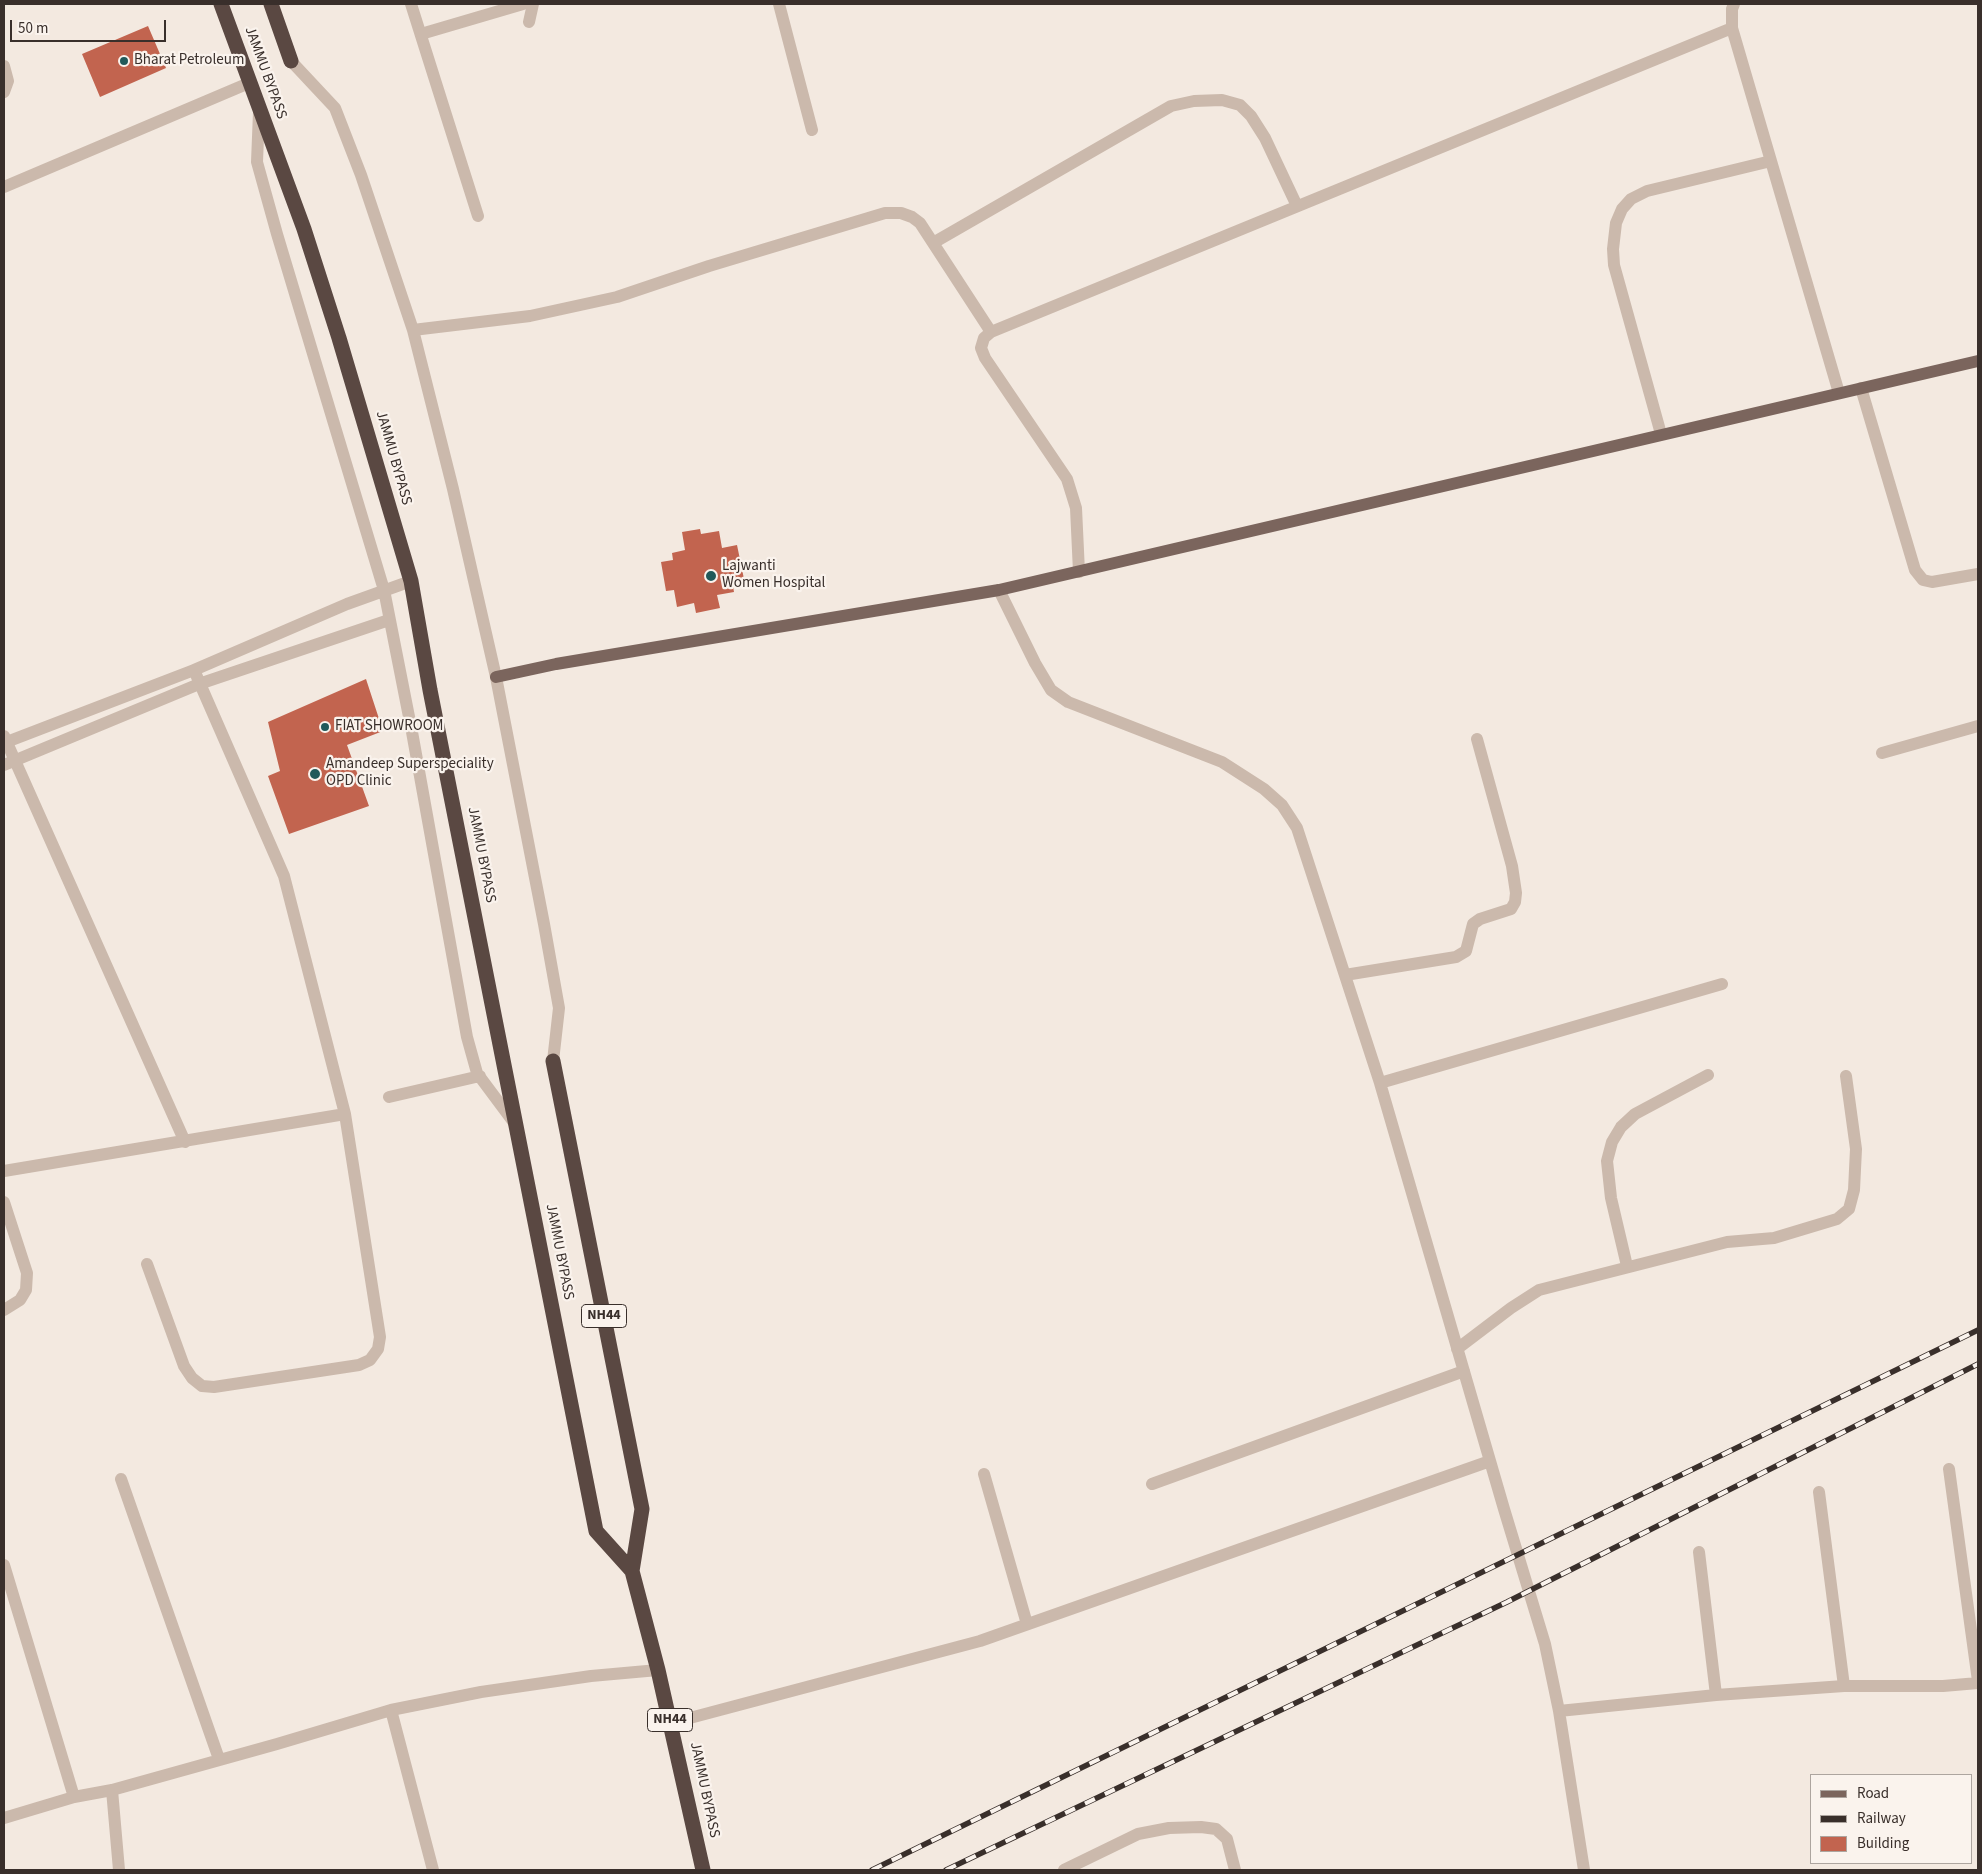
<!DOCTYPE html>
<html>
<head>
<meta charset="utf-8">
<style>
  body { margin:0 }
  #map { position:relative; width:1982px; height:1874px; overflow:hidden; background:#f3e9e0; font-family:"Source Sans 3",sans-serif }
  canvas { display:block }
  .frame { position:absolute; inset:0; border:5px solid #392f2b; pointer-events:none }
  .legend { position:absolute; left:1810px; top:1774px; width:162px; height:90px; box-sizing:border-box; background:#faf3ed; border:1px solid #ada59f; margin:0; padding:6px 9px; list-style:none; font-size:15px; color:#392f2b }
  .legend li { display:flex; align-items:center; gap:10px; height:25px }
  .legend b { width:25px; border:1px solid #ada59f }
  .scale { position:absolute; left:10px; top:20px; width:156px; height:22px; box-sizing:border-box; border:2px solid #392f2b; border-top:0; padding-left:6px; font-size:15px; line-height:18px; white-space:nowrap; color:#392f2b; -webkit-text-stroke:4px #faf3ed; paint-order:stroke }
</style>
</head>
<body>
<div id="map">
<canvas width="1982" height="1874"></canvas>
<div class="frame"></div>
<ul class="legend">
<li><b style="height:6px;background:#7b655d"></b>Road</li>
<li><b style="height:6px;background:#392f2b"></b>Railway</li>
<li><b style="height:14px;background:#c2644f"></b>Building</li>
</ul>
<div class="scale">50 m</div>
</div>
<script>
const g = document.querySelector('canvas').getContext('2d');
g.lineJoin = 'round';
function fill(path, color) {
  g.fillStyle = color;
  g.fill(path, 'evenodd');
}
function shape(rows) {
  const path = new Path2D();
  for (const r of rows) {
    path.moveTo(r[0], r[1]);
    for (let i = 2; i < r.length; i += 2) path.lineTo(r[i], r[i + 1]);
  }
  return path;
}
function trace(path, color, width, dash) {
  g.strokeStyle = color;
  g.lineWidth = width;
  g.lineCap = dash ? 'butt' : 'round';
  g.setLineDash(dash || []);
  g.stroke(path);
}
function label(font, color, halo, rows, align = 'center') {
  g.font = font + ' "Source Sans 3",sans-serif';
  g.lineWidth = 4.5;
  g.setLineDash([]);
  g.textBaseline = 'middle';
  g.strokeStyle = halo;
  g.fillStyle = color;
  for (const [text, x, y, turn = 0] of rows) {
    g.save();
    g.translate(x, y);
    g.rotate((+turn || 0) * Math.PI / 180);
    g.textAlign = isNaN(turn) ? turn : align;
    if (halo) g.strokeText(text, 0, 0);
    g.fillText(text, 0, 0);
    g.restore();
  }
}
fill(shape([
  [148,26,166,68,100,97,82,54],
  [700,529,701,534,719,531,722,548,737,545,744,579,732,581,734,592,717,595,720,608,696,613,694,603,677,607,674,590,666,591,661,562,673,560,672,553,685,550,682,532],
  [366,679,383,731,347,745,369,806,289,834,268,776,280,771,268,722]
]), '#c2644f');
trace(shape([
  [411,4,478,216],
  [779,4,812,130],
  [1734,4,1732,9,1732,28,1839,393],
  [529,22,533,4],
  [421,34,523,4],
  [291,61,335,108,361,175,413,330,453,489,496,677,544,924,559,1008,553,1061],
  [4,66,8,81,4,92],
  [259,112,257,162,277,234,384,590,412,732,467,1037,477,1073,515,1124],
  [4,187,249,83],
  [933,243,1171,106,1194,101,1222,100,1240,105,1251,116,1265,138,1297,206],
  [413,330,530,316,617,297,709,266,885,213,901,213,912,217,920,223,991,332],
  [1861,388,1915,570,1923,580,1932,582,1978,574],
  [1661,434,1614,265,1613,249,1616,223,1622,209,1631,199,1647,191,1771,161],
  [1079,572,1076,508,1067,479,985,358,981,348,984,338,991,332,1732,28],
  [999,590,1035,663,1051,690,1068,702,1222,762,1264,789,1282,805,1297,828,1380,1083,1504,1509,1545,1644,1559,1711,1584,1870],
  [4,736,185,1142],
  [4,743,194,670,347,604,411,581],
  [1882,753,1978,726],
  [4,765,199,684,389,620],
  [1345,975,1456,957,1466,951,1473,924,1480,919,1511,909,1515,902,1516,893,1512,866,1477,739],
  [1380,1083,1722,984],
  [389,1097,480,1076],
  [4,1171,345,1114],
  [4,1202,27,1273,26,1290,20,1300,4,1310],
  [147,1264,184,1366,192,1378,202,1386,214,1387,359,1365,370,1360,378,1349,380,1337,345,1114,284,876,194,670],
  [1627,1266,1611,1198,1607,1161,1612,1142,1621,1127,1635,1114,1708,1075],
  [1457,1349,1511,1308,1539,1290,1727,1242,1774,1238,1837,1219,1849,1209,1854,1190,1856,1149,1846,1076],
  [1949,1469,1978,1681],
  [984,1474,1027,1624],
  [121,1479,219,1759],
  [1152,1484,1464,1371],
  [1819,1492,1844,1686],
  [1699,1552,1716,1695],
  [4,1565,74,1797],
  [391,1710,433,1870],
  [1559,1711,1716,1695,1844,1686,1943,1686,1978,1683],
  [671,1723,980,1641,1490,1461],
  [112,1790,119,1870],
  [4,1818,74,1797,112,1790,277,1744,391,1710,481,1692,591,1676,658,1670],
  [1064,1870,1138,1834,1169,1828,1201,1827,1216,1829,1227,1839,1235,1870]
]), '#cbb9ac', 12);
trace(shape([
  [496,677,556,664,999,590,1978,361]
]), '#7b655d', 12);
trace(shape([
  [221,4,304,229,339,338,411,581,430,690,596,1531,632,1571],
  [271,4,291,61],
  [553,1061,642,1509,632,1571,658,1670,703,1870]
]), '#5a4842', 15);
const rail = shape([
  [872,1870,1978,1330],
  [946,1870,1507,1602,1978,1364]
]);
trace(rail, '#392f2b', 5.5);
trace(rail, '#faf3ed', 4, [11]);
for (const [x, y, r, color] of [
  [124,61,5,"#21595a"],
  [711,576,6,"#21595a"],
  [325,727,5,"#21595a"],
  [315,774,6,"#21595a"]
]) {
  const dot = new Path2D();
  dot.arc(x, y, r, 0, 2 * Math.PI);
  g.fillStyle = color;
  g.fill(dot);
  trace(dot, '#faf3ed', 2);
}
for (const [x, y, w] of [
  [604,1316,45],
  [670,1720,45]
]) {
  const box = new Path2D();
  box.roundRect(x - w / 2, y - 11.5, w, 23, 4);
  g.fillStyle = '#faf3ed';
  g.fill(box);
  trace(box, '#392f2b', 1);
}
label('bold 14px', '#392f2b', null, [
  ["NH44",604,1316],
  ["NH44",670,1720]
]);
label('15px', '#392f2b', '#faf3ed', [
  ["Bharat Petroleum",134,61],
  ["Lajwanti",722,567],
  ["Women Hospital",722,584],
  ["FIAT SHOWROOM",335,727],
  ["Amandeep Superspeciality",326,765],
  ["OPD Clinic",326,782]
], 'left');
label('15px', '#392f2b', '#faf3ed', [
  ["JAMMU BYPASS",265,73,70],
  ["JAMMU BYPASS",393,458,74],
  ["JAMMU BYPASS",481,855,79],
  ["JAMMU BYPASS",559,1252,79],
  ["JAMMU BYPASS",704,1790,78]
]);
</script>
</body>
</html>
